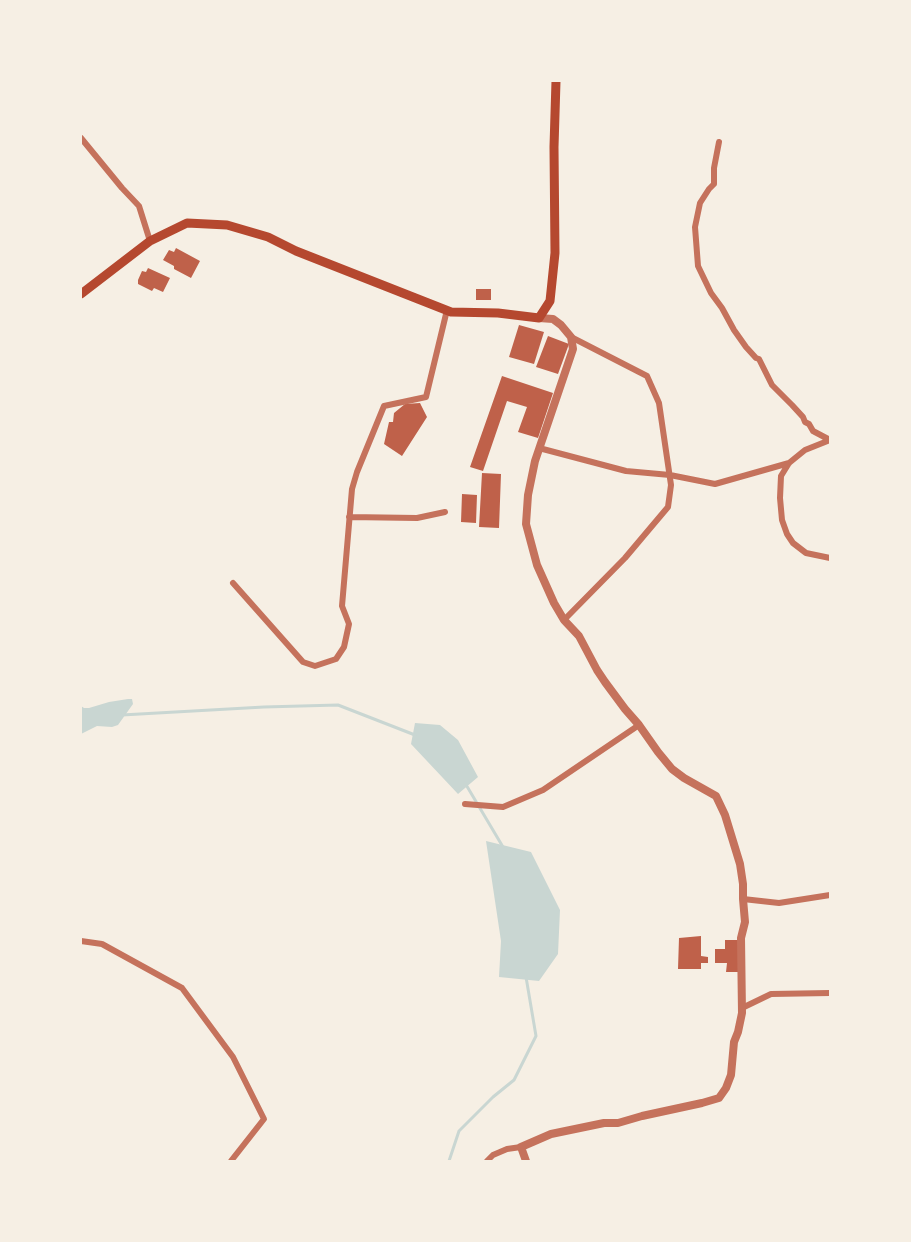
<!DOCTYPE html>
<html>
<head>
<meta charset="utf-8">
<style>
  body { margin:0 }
  #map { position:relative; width:911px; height:1242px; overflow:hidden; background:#f6efe4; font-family:"Space Grotesk",sans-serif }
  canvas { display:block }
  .frame { position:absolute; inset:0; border:82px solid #f6efe4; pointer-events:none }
</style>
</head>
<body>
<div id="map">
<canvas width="911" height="1242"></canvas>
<div class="frame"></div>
</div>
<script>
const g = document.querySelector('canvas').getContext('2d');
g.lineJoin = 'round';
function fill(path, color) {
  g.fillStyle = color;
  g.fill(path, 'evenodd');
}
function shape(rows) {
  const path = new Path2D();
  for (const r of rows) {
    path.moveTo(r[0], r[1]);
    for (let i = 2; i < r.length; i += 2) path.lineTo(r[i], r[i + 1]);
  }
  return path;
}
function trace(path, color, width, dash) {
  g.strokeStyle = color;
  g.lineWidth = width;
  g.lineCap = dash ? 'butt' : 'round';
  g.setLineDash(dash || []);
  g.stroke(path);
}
fill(shape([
  [128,699,132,699,133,704,118,725,112,727,97,726,81,734,81,706,84,708,89,708,109,702],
  [415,723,440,725,458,740,478,777,458,794,411,744],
  [486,841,531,852,560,910,558,954,539,981,499,977,501,941]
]), '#c9d6d2');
trace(shape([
  [122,715,264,707,338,705,415,735],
  [465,783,503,847],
  [449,1161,459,1131,493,1097,514,1080,536,1036,526,977]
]), '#c9d6d2', 3);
fill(shape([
  [176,248,200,261,191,278,174,269,174,266,163,260,169,250,174,252],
  [148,268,170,278,163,292,154,288,152,291,138,284,138,280,142,271,146,272],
  [476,289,491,289,491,300,476,300],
  [519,325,544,332,534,364,509,357],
  [548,336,569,344,558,374,536,367],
  [502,376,553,393,538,438,518,432,527,407,507,401,483,471,470,467],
  [420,403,427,417,402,456,384,444,389,422,393,422,394,413,405,404],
  [482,473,501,474,499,528,479,527],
  [462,494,477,495,476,523,461,522],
  [701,936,701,956,708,957,708,963,701,963,701,969,678,969,679,938],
  [725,940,739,940,739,972,726,972,727,963,715,963,715,949,725,949]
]), '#bf614a');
trace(shape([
  [81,138,122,188,139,206,150,241],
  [719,142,714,168,714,184,709,189,700,203,695,227,698,266,711,293,722,308,734,330,746,347,756,358,759,359,772,385,792,405,803,417,805,422,809,424,813,431,830,440],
  [830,440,805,450,789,463,781,476,780,498,782,520,787,534,793,543,806,553,830,558],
  [539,448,626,471,670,475,715,484,789,463],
  [349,517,417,518,445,512],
  [233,583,303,662,315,666,336,659,344,647,349,624,342,606,352,489,357,472,384,406,426,397,447,310],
  [564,620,625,558,668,507,671,485,659,403,647,376,571,337],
  [465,804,503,807,543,790,639,725],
  [743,899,779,903,830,895],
  [81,941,102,944,182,988,233,1057,264,1119,231,1161],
  [742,1008,771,994,830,993],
  [487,1161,493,1155,507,1149,521,1147]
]), '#c5725c', 6);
trace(shape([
  [526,1161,521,1147,551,1134,604,1123,618,1123,642,1116,702,1103,719,1098,726,1088,731,1075,734,1042,738,1032,742,1013,741,938,745,922,743,899,743,884,740,864,725,815,716,796,684,778,672,769,658,752,639,725,625,709,605,682,597,670,579,636,564,620,554,603,537,565,526,524,528,495,535,461,573,349,571,337,561,325,553,319,539,318]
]), '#c5725c', 8);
trace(shape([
  [81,294,150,241,187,223,227,225,268,237,296,251,451,312,498,313,539,318,550,301,555,253,554,147,556,81]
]), '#b5482f', 9);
</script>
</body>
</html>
